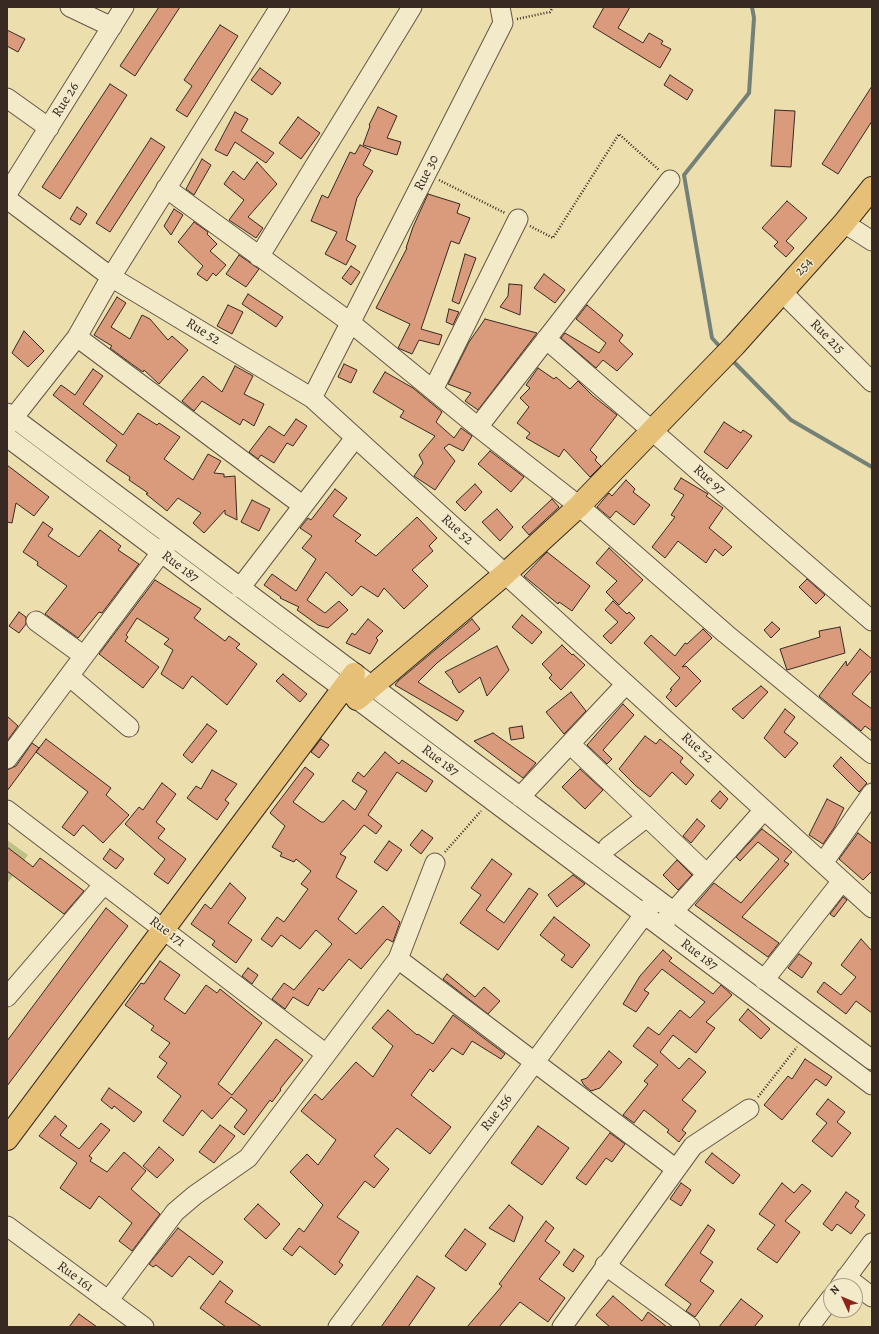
<!DOCTYPE html>
<html>
<head>
<meta charset="utf-8">
<style>
  body { margin:0 }
  #map { position:relative; width:879px; height:1334px; overflow:hidden; background:#eddfad; font-family:Alegreya,serif }
  canvas { display:block }
  .frame { position:absolute; inset:0; border:8px solid #382923; pointer-events:none }
  .north { position:absolute; left:823px; top:1278px; width:40px; height:40px; box-sizing:border-box; background:#f3eaca; border:1px solid #a89d87; border-radius:50%; rotate:314deg; font-size:11px; font-weight:700; line-height:16px; text-align:center; color:#382923 }
  .north::after { content:''; display:block; margin:auto; width:14px; height:18px; background:#8f2418; clip-path:polygon(50% 0,100% 100%,50% 72%,0 100%) }
</style>
</head>
<body>
<div id="map">
<canvas width="879" height="1334"></canvas>
<div class="frame"></div>
<div class="north">N</div>
</div>
<script>
const g = document.querySelector('canvas').getContext('2d');
g.lineJoin = 'round';
function fill(path, color) {
  g.fillStyle = color;
  g.fill(path, 'evenodd');
}
function shape(rows) {
  const path = new Path2D();
  for (const r of rows) {
    path.moveTo(r[0], r[1]);
    for (let i = 2; i < r.length; i += 2) path.lineTo(r[i], r[i + 1]);
  }
  return path;
}
function trace(path, color, width, dash) {
  g.strokeStyle = color;
  g.lineWidth = width;
  g.lineCap = dash ? 'butt' : 'round';
  g.setLineDash(dash || []);
  g.stroke(path);
}
function label(font, color, halo, rows, align = 'center') {
  g.font = font + ' Alegreya,serif';
  g.lineWidth = 3;
  g.setLineDash([]);
  g.textBaseline = 'middle';
  g.strokeStyle = halo;
  g.fillStyle = color;
  for (const [text, x, y, turn = 0] of rows) {
    g.save();
    g.translate(x, y);
    g.rotate((+turn || 0) * Math.PI / 180);
    g.textAlign = isNaN(turn) ? turn : align;
    if (halo) g.strokeText(text, 0, 0);
    g.fillText(text, 0, 0);
    g.restore();
  }
}
fill(shape([
  [7,840,28,855,7,884]
]), '#bfc085');
trace(shape([
  [722,349,712,338,684,175,749,93,754,18,752,7],
  [731,359,791,420,872,467]
]), '#738178', 4);
const building = shape([
  [159,7,180,7,135,76,120,66,159,7],
  [604,7,630,7,618,28,643,43,649,33,663,41,661,44,671,49,660,68,593,27,604,7],
  [220,25,238,36,187,117,176,110,192,86,184,80,220,25],
  [7,30,25,39,18,52,7,46,7,30],
  [260,68,281,83,272,95,251,80,260,68],
  [670,75,693,90,687,100,664,85,670,75],
  [110,84,127,95,60,199,42,187,110,84],
  [872,86,872,121,838,174,822,164,872,86],
  [378,107,397,116,387,138,401,142,397,155,363,145,370,126,369,125,378,107],
  [775,110,795,111,791,167,771,166,775,110],
  [235,112,248,119,241,131,274,153,266,163,235,142,227,156,215,150,235,112],
  [298,117,320,133,301,159,279,143,298,117],
  [151,138,165,147,110,232,96,223,151,138],
  [360,145,371,150,363,165,373,171,357,198,346,240,356,246,346,265,325,254,337,232,311,221,322,195,328,198,350,152,355,154,360,145],
  [202,159,211,165,194,195,186,189,202,159],
  [257,162,277,184,248,217,263,228,256,238,229,220,244,200,224,184,233,171,244,180,257,162],
  [428,194,460,204,457,213,470,218,459,244,451,241,421,329,442,335,439,345,419,340,412,354,398,348,410,324,376,308,407,248,406,248,413,227,428,194],
  [787,201,807,218,786,241,794,248,786,257,774,246,778,242,762,228,787,201],
  [77,207,87,214,80,225,70,219,77,207],
  [174,209,183,215,171,235,164,226,174,209],
  [194,222,208,232,207,234,217,244,210,251,226,265,216,276,213,273,207,281,197,274,203,266,178,242,194,222],
  [465,254,476,258,459,304,452,301,465,254],
  [239,255,259,269,246,287,226,274,239,255],
  [351,266,360,272,351,285,342,278,351,266],
  [544,274,565,290,555,303,534,288,544,274],
  [509,284,522,285,520,315,500,307,508,296,509,284],
  [248,294,283,317,276,327,242,304,248,294],
  [117,297,126,303,111,327,130,339,142,315,150,319,168,340,172,336,188,350,159,384,144,370,143,372,133,365,110,348,112,346,94,335,117,297],
  [228,305,243,312,232,334,217,326,228,305],
  [587,305,623,335,619,341,633,354,617,371,603,360,596,368,561,338,565,333,599,353,606,343,576,319,587,305],
  [449,309,459,312,453,325,446,322,449,309],
  [485,319,537,333,478,410,465,401,471,393,448,384,469,342,485,319],
  [24,331,44,351,28,367,12,353,24,331],
  [344,364,357,370,351,383,338,377,344,364],
  [235,366,253,376,244,394,264,404,254,426,243,419,240,425,202,401,194,411,182,401,203,376,222,392,235,366],
  [538,368,554,379,556,377,570,389,578,381,593,396,617,415,590,450,597,457,595,460,601,466,590,477,564,449,559,457,526,438,530,433,517,423,529,407,520,398,530,388,526,385,538,368],
  [93,369,103,376,83,404,123,435,138,413,157,425,159,423,180,437,164,459,193,480,208,454,221,461,214,473,224,474,224,477,235,476,237,520,225,514,225,510,204,533,193,523,201,513,178,498,167,511,146,494,148,493,129,480,130,477,106,461,117,445,53,395,61,385,75,395,93,369],
  [385,372,413,388,442,412,436,422,454,438,461,428,472,436,463,451,449,444,444,448,455,461,435,490,414,476,423,463,419,455,435,436,400,417,404,411,373,392,385,372],
  [296,419,307,426,293,446,287,443,274,463,261,455,258,459,249,452,269,426,284,436,296,419],
  [724,422,741,433,743,430,752,436,727,469,704,452,724,422],
  [490,451,524,477,511,492,478,464,490,451],
  [7,465,49,497,34,516,16,503,12,523,7,522,7,465],
  [681,478,708,494,706,496,723,508,709,528,732,547,723,556,715,549,706,563,678,541,665,558,652,547,675,517,671,515,684,495,674,489,681,478],
  [626,480,635,489,633,492,650,505,634,525,616,511,610,518,597,507,609,493,612,496,626,480],
  [475,484,482,492,465,511,456,502,475,484],
  [335,489,347,498,333,516,361,535,355,541,376,556,417,517,437,538,429,546,433,551,412,570,428,586,404,609,384,588,378,597,361,586,352,596,326,572,307,600,325,613,339,601,348,610,328,628,318,625,297,610,299,607,280,598,281,597,264,585,272,574,296,591,316,559,302,548,312,536,300,528,308,518,311,520,335,489],
  [552,499,559,507,529,535,522,527,552,499],
  [252,500,270,509,259,531,241,522,252,500],
  [497,509,513,527,500,541,482,522,497,509],
  [43,522,53,529,48,536,79,557,100,530,121,546,118,550,139,564,102,613,99,612,78,638,45,614,67,586,37,565,38,562,23,552,43,522],
  [609,548,643,580,619,605,606,592,617,581,596,563,609,548],
  [547,552,590,586,572,611,559,602,558,604,524,576,547,552],
  [807,579,825,595,816,604,799,587,807,579],
  [155,580,201,609,194,618,225,641,229,636,240,644,236,648,257,664,227,705,192,676,183,689,161,674,173,650,164,644,169,639,137,618,126,635,128,637,125,641,159,667,143,688,99,654,155,580],
  [613,601,627,614,629,612,635,618,611,644,603,636,618,622,605,610,613,601],
  [19,612,26,617,26,624,19,633,9,626,19,612],
  [522,615,542,632,532,644,512,627,522,615],
  [368,619,383,631,376,638,378,640,370,654,346,643,352,633,355,635,368,619],
  [472,619,480,629,437,663,418,682,464,711,457,721,395,685,398,681,472,619],
  [772,622,780,629,771,638,764,630,772,622],
  [840,627,845,653,787,670,780,649,820,637,819,631,840,627],
  [703,629,712,638,682,667,686,666,701,681,676,707,666,697,672,690,670,689,680,678,644,643,651,635,675,656,685,643,687,644,703,629],
  [562,645,572,655,573,654,585,665,561,690,549,678,552,675,542,664,562,645],
  [497,646,509,670,487,696,480,677,459,693,452,682,453,681,445,672,497,646],
  [860,649,872,659,872,670,852,694,872,709,872,731,865,726,861,731,819,696,846,661,847,666,860,649],
  [283,674,307,694,300,702,276,681,283,674],
  [761,686,768,692,743,719,732,709,761,686],
  [571,692,586,711,564,734,546,712,571,692],
  [623,704,634,715,603,750,612,759,607,764,587,745,623,704],
  [785,709,795,717,784,732,798,743,785,758,764,738,785,709],
  [7,716,18,726,7,741,7,716],
  [207,724,217,731,192,763,183,755,207,724],
  [522,726,524,738,511,740,509,728,522,726],
  [493,733,536,763,523,778,474,741,493,733],
  [645,736,656,744,660,739,683,758,680,762,694,775,686,785,672,772,650,797,636,786,619,769,645,736],
  [46,739,111,788,106,795,129,815,103,843,83,825,74,836,62,827,88,792,36,752,46,739],
  [321,739,329,745,319,758,311,752,321,739],
  [32,743,39,748,7,791,7,770,16,766,32,743],
  [385,752,399,764,402,760,433,781,426,792,397,772,368,815,382,826,376,834,364,825,340,854,346,857,336,877,357,891,338,919,356,934,383,906,400,922,393,942,387,939,361,969,349,959,323,991,319,988,308,1006,293,997,285,1009,272,999,284,983,294,990,332,944,316,930,300,949,281,935,272,947,261,939,277,917,284,922,308,889,301,884,311,871,296,859,294,862,280,856,282,853,272,847,285,826,270,813,305,767,314,774,293,802,321,822,324,822,343,800,355,810,367,791,352,781,358,772,364,777,385,752],
  [841,757,867,783,859,792,833,766,841,757],
  [580,769,603,790,585,809,562,787,580,769],
  [212,770,237,784,225,800,229,803,217,820,187,798,196,786,201,789,212,770],
  [162,783,176,794,156,822,165,829,158,838,186,859,168,884,154,874,165,859,125,824,139,807,143,810,162,783],
  [720,791,728,799,720,809,711,801,720,791],
  [827,799,844,808,834,828,823,844,809,835,827,799],
  [697,819,705,826,691,843,683,836,697,819],
  [762,829,792,852,784,861,789,864,742,917,779,943,768,957,695,905,714,883,741,903,779,859,758,842,740,861,736,857,762,829],
  [422,830,433,838,421,854,410,845,422,830],
  [858,833,872,844,872,871,863,880,839,859,858,833],
  [389,841,402,850,387,871,374,862,389,841],
  [7,847,33,867,40,858,84,891,64,914,7,871,7,847],
  [110,849,124,859,116,869,103,859,110,849],
  [492,859,512,874,486,910,504,923,529,888,538,894,498,950,460,923,481,895,471,888,492,859],
  [677,860,692,875,678,890,663,875,677,860],
  [573,875,585,884,557,907,548,895,573,875],
  [230,883,246,898,228,923,252,940,236,963,212,945,215,941,191,924,205,904,211,909,230,883],
  [843,897,847,900,834,917,830,914,843,897],
  [106,908,128,926,7,1086,7,1041,106,908],
  [554,917,590,945,572,968,561,960,565,955,540,935,554,917],
  [861,939,872,951,872,1013,856,1001,846,1014,817,992,824,982,841,995,856,977,841,965,861,939],
  [663,950,672,958,669,961,713,994,721,985,732,995,706,1022,715,1028,696,1053,673,1035,660,1052,679,1069,689,1058,706,1072,682,1100,696,1111,682,1130,686,1133,679,1142,667,1132,669,1130,644,1110,634,1123,623,1115,648,1084,644,1081,658,1065,633,1046,648,1027,659,1035,680,1010,690,1018,705,1002,662,969,644,990,649,993,636,1012,623,1004,640,976,663,950],
  [799,954,812,963,802,978,788,968,799,954],
  [160,961,180,975,164,999,185,1014,206,985,217,993,220,989,262,1023,218,1084,232,1095,276,1039,303,1060,280,1089,281,1090,272,1102,270,1100,244,1135,234,1127,247,1110,231,1097,212,1119,202,1110,183,1136,163,1121,181,1096,157,1077,167,1063,159,1057,170,1043,151,1030,154,1026,125,1005,141,983,144,984,160,961],
  [248,968,258,975,252,984,242,976,248,968],
  [447,974,475,997,484,987,500,1001,488,1014,443,979,447,974],
  [748,1009,770,1029,761,1039,739,1020,748,1009],
  [388,1010,417,1035,418,1034,433,1044,453,1015,505,1054,501,1059,472,1041,463,1055,452,1048,433,1072,430,1069,411,1095,451,1127,430,1154,397,1128,374,1156,389,1169,374,1188,365,1181,337,1217,359,1232,339,1262,343,1265,335,1275,300,1246,292,1256,283,1249,299,1228,304,1232,323,1205,290,1172,307,1154,318,1165,336,1140,301,1111,315,1094,322,1100,356,1062,373,1077,393,1046,372,1028,388,1010],
  [609,1051,622,1062,600,1088,591,1091,584,1085,581,1080,587,1078,609,1051],
  [805,1059,832,1077,826,1086,816,1079,782,1120,764,1105,788,1076,792,1079,805,1059],
  [109,1088,142,1112,134,1122,114,1106,112,1109,101,1100,109,1088],
  [828,1099,845,1112,837,1122,851,1133,832,1157,812,1141,827,1123,816,1114,828,1099],
  [55,1116,67,1126,60,1135,79,1149,101,1123,110,1130,89,1156,92,1158,90,1161,107,1172,124,1152,146,1171,131,1189,160,1214,132,1251,119,1241,132,1223,99,1196,90,1209,60,1188,77,1163,39,1136,55,1116],
  [220,1125,235,1136,214,1163,199,1152,220,1125],
  [538,1126,569,1148,542,1185,511,1163,538,1126],
  [610,1133,625,1144,612,1162,606,1158,586,1185,576,1178,610,1133],
  [159,1147,174,1160,157,1178,143,1166,159,1147],
  [712,1153,740,1175,733,1184,705,1162,712,1153],
  [681,1183,691,1190,681,1206,670,1199,681,1183],
  [782,1183,794,1193,802,1184,811,1191,785,1221,800,1232,777,1263,757,1249,775,1225,759,1214,782,1183],
  [846,1192,859,1201,855,1207,865,1215,851,1234,837,1224,832,1231,823,1224,846,1192],
  [258,1204,280,1224,266,1239,244,1219,258,1204],
  [509,1205,523,1217,514,1242,489,1228,509,1205],
  [546,1221,554,1228,545,1241,560,1252,539,1279,565,1298,548,1322,520,1302,499,1327,467,1327,502,1286,499,1284,546,1221],
  [708,1225,715,1230,700,1253,713,1262,700,1281,714,1291,695,1317,686,1311,691,1304,665,1285,708,1225],
  [178,1228,223,1262,213,1275,189,1256,172,1277,156,1265,153,1267,149,1264,178,1228],
  [465,1229,486,1244,466,1271,445,1256,465,1229],
  [574,1249,584,1256,573,1272,563,1265,574,1249],
  [417,1276,435,1288,408,1327,381,1327,417,1276],
  [220,1281,233,1291,225,1302,262,1327,226,1327,200,1308,220,1281],
  [613,1296,642,1321,648,1312,667,1327,610,1327,596,1315,613,1296],
  [741,1299,763,1316,754,1327,719,1327,741,1299],
  [79,1314,97,1327,69,1327,79,1314]
]);
fill(building, '#da9b7d');
trace(building, '#382923', 1);
const minor = shape([
  [70,7,112,27],
  [7,98,49,128],
  [166,188,351,323,478,427,579,506,726,634,872,754],
  [7,194,124,7],
  [7,199,111,277,312,398,872,908],
  [844,223,872,241],
  [259,257,412,7],
  [782,292,872,382],
  [77,337,302,505],
  [546,339,872,621],
  [433,390,518,219],
  [312,398,503,23,500,7],
  [7,413,872,1060],
  [7,426,77,337,111,277,280,7],
  [478,427,670,180],
  [7,437,872,1085],
  [240,588,355,438],
  [36,621,84,656],
  [69,676,129,727],
  [570,744,707,874],
  [7,759,169,542],
  [520,797,626,684],
  [7,810,326,1054],
  [608,847,647,817],
  [823,863,872,793],
  [665,921,764,810],
  [398,959,676,1169],
  [764,980,842,881],
  [7,997,104,884],
  [7,1226,144,1327],
  [605,1265,690,1327],
  [846,1277,872,1297],
  [840,1286,872,1243],
  [108,1301,175,1212,195,1195,248,1158,398,959,435,863],
  [338,1327,652,904],
  [562,1327,693,1146,749,1109],
  [809,1327,831,1298]
]);
const major = shape([
  [357,699,505,574,579,506,735,345,844,223,872,188],
  [7,1139,354,674]
]);
trace(minor, '#655646', 21);
trace(major, '#382923', 24);
trace(shape([
  [517,19,550,12,553,7],
  [439,180,505,213],
  [530,226,553,238,619,134,659,170],
  [445,852,481,811],
  [758,1097,797,1047]
]), '#382923', 2.5, [1, 2]);
trace(minor, '#f3eaca', 19);
trace(major, '#e6c076', 22);
label('14px', '#382923', '#f3eaca', [
  ["Rue 26",66,100,-58],
  ["Rue 30",427,173,-63],
  ["254",804,267,-48],
  ["Rue 52",203,332,31],
  ["Rue 215",827,337,45],
  ["Rue 97",709,480,41],
  ["Rue 52",457,530,42],
  ["Rue 187",180,567,37],
  ["Rue 52",697,748,42],
  ["Rue 187",440,761,37],
  ["Rue 171",167,932,37],
  ["Rue 187",699,955,37],
  ["Rue 156",497,1113,-53],
  ["Rue 161",75,1277,36]
]);
</script>
</body>
</html>
